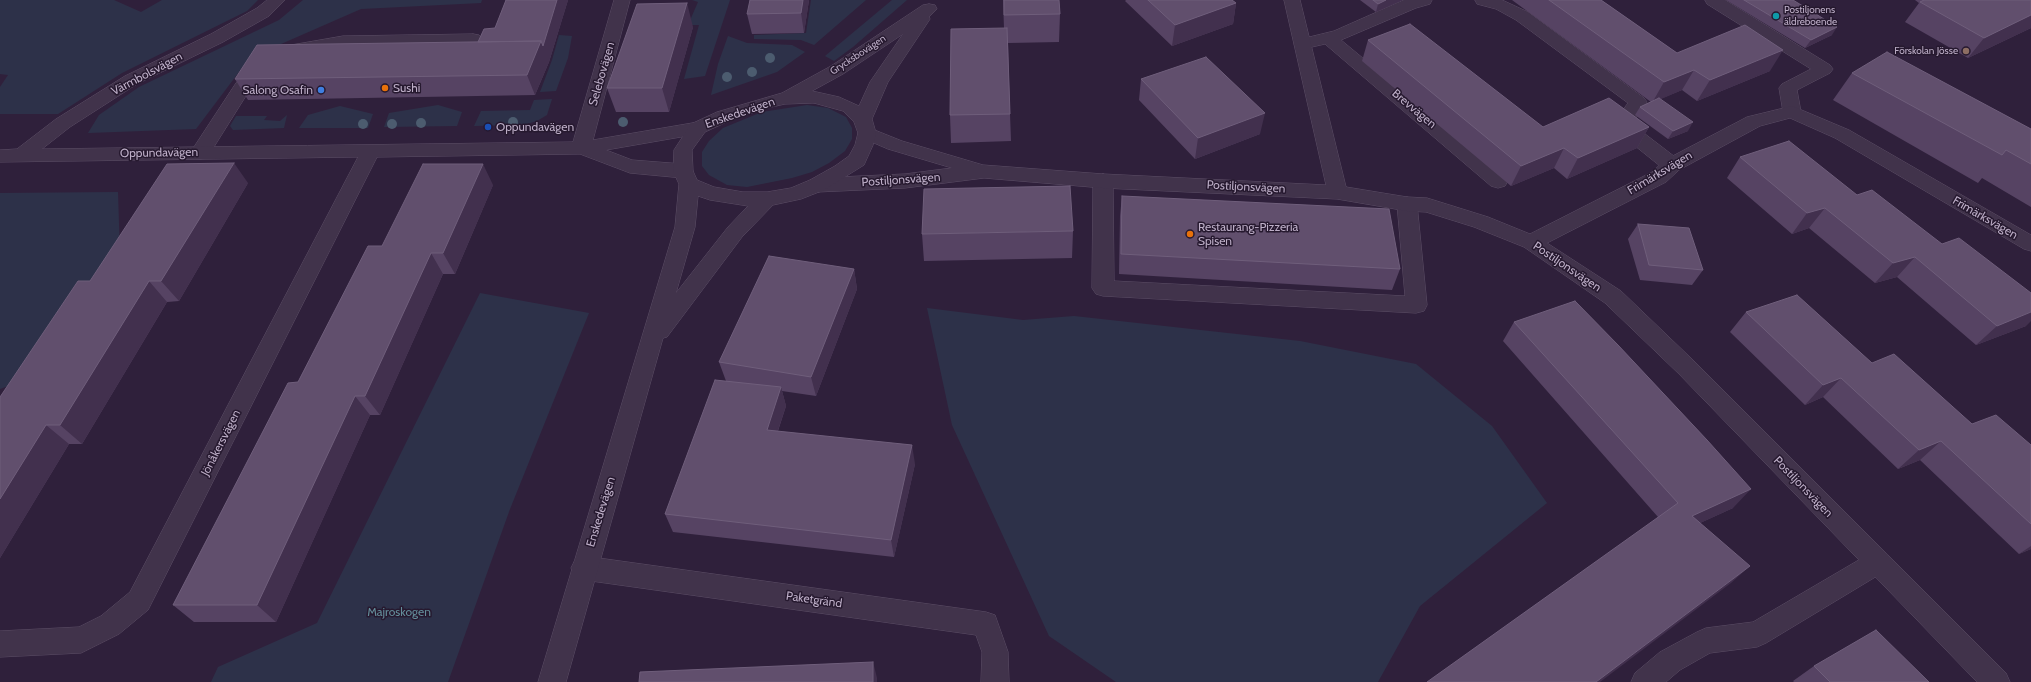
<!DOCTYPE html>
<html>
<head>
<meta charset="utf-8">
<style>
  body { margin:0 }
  canvas { display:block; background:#2f203b }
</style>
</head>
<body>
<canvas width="2031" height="682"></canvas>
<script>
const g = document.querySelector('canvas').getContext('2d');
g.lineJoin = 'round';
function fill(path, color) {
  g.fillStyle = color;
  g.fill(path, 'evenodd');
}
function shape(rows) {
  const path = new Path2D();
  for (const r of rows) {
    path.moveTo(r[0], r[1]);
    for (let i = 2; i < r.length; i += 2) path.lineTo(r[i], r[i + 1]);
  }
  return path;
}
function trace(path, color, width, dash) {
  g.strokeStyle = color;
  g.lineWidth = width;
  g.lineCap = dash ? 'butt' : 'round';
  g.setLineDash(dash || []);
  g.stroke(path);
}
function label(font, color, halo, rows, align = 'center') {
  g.font = font + ' Cabin,sans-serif';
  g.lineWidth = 3;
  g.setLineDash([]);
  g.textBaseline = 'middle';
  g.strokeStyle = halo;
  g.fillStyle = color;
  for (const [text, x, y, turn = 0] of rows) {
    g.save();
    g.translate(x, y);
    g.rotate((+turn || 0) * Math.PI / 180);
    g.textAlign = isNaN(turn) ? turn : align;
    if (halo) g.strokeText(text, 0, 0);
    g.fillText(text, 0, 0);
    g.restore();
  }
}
fill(shape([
  [0,0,114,0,141,12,162,0,258,0,247,11,122,73,58,114,0,114,0,87,8,75,0,74],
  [303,0,482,0,481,3,361,9,281,44,245,64,196,129,88,133,99,115,139,87,279,20],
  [692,0,730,0,705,76,684,79,699,25,688,25,698,2],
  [811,0,866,0,814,45,801,40,754,39,754,35,806,33],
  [892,0,907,0,853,47,834,61,825,56],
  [559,35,572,36,568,58,556,91,540,92,552,60],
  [728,36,747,43,792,45,805,52,777,72,711,95,718,64],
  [552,99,547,115,537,121,523,125,474,126,481,111,530,110,534,100],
  [438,105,462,112,457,126,384,127,389,113],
  [807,105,828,108,846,117,852,128,852,139,845,151,829,163,812,172,792,178,747,187,727,185,709,175,702,166,702,152,709,141,723,128,762,112],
  [340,106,373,114,368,128,299,128,308,115],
  [287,115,284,128,233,130,230,126,236,116,267,116,264,120,280,121],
  [118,192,120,255,30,378,0,389,0,193],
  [480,293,589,313,510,509,448,682,211,682,218,667,317,623],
  [927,308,1023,320,1074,316,1300,341,1416,364,1492,426,1547,503,1420,606,1378,682,1116,682,1049,636,952,425]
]), '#2d3149');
const service = shape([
  [1404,0,1432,0,1430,4,1416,8,1341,40,1505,176,1508,181,1505,186,1498,188,1491,186,1325,44,1303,49,1297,48,1294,44,1297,40,1334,31,1404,0],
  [1475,0,1502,0,1528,12,1644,98,1647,102,1632,124,1679,160,1682,165,1679,170,1672,172,1665,170,1614,129,1612,125,1628,103,1516,20,1496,9,1477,4,1475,0],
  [1705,0,1725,0,1830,65,1833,69,1830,73,1797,90,1801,112,1798,116,1792,118,1786,116,1783,112,1779,88,1782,84,1811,69,1707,4,1705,0],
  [473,34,479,35,482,39,479,43,343,46,297,54,291,53,288,49,291,45,297,44,343,36,473,34],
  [261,60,267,61,270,65,249,91,207,158,200,159,193,158,190,153,236,83,255,61,261,60],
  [1103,174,1110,176,1113,181,1114,281,1405,296,1397,204,1400,199,1407,197,1414,199,1417,204,1427,305,1424,311,1416,313,1103,296,1096,294,1092,288,1093,181,1096,176,1103,174],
  [1878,551,1887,554,1891,562,1887,570,1766,643,1757,647,1710,653,1680,670,1666,682,1631,682,1635,673,1660,652,1697,632,1706,628,1753,622,1869,554,1878,551]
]);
const minor = shape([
  [267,0,285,0,269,16,223,42,137,84,70,127,42,149,573,142,614,0,630,0,593,140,698,122,705,124,707,128,705,132,698,134,606,150,632,160,683,164,690,166,693,171,690,176,683,178,630,173,580,154,377,157,148,610,119,634,81,653,0,657,0,631,79,627,101,616,130,592,358,157,0,162,0,150,17,149,56,119,125,76,211,34,257,8,267,0],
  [1284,0,1300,0,1346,187,1407,197,1427,198,1488,217,1530,234,1652,172,1665,160,1747,117,1792,106,1849,130,2031,235,2031,251,2024,249,1835,138,1790,118,1760,126,1679,170,1666,182,1547,243,1621,291,1695,362,2006,673,2010,682,1977,682,1679,374,1605,303,1524,247,1474,227,1426,212,1407,211,1337,199,1103,188,984,178,905,188,817,192,810,190,807,185,810,180,817,178,905,174,952,168,888,149,860,137,858,133,860,129,867,127,902,141,983,165,1103,174,1326,185,1284,0],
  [584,556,986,612,995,615,1008,652,1009,682,981,682,982,652,976,635,584,580,575,576,571,568,575,560,584,556]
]);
const tertiary = shape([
  [929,4,935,5,937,9,929,17,930,19,888,82,872,119,876,133,873,145,864,165,824,190,801,199,773,205,742,237,667,337,663,338,566,682,538,682,675,227,679,184,673,171,674,150,691,124,717,112,782,93,831,66,923,5,929,4],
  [903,34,870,82,859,106,839,97,812,91,843,74,903,34],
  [814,103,843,111,854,122,858,133,855,145,849,156,835,166,810,180,791,188,767,192,743,192,714,187,697,180,693,171,692,150,705,132,731,120,767,108,785,104,814,103],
  [698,196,710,200,748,206,728,227,676,293,695,227,698,196]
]);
trace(service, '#5c4e66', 1);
trace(minor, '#5c4e66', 1);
trace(tertiary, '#5c4e66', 1);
fill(service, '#41334b');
fill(minor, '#41334b');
fill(tertiary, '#41334b');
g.fillStyle = '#4c5c6f';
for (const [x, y] of [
  [770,58],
  [752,72],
  [727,77],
  [513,122],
  [623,122],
  [421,123],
  [363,124],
  [392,124]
]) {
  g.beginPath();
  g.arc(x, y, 5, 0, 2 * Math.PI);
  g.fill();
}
fill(shape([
  [506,0,568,0,549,62,535,95,248,100,235,79,478,42,495,28],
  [809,0,804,33,752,34,747,14],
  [1003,0,1059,0,1060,14,1059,42,1008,43,1010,114,1011,141,951,143,950,115,1004,28],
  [1126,0,1232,0,1236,3,1233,24,1172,46,1125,1],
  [1360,0,1402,0,1376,12],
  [1512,0,1601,0,1677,53,1770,71,1697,101,1682,90,1660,99,1688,131,1668,139,1635,115,1640,107,1651,102],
  [1726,0,1793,0,1832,35,1805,48],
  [1915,0,2031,0,2031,28,1968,58,1905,22,1919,3],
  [693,27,669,112,616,112,607,88],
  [1368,40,1543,127,1649,127,1637,148,1567,179,1554,168,1511,186,1362,61],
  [1852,73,2031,129,2031,207,1982,178,1978,183,1833,100],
  [1141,79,1260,134,1195,159,1139,100],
  [1740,157,1857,195,2026,326,1976,345,1897,277,1875,283,1809,228,1792,234,1727,178],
  [248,183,179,301,167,302,82,444,69,444,0,558,0,397,90,281],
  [493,185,455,274,443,274,380,415,370,415,276,622,194,622,173,605,298,382,382,246],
  [1122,196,1400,269,1392,290,1119,274,1120,216],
  [1638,224,1703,270,1692,285,1640,280,1628,239],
  [1073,231,1072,258,924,261,922,234],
  [854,269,857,289,816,396,782,391,786,406,778,431,915,464,894,557,673,532,665,514,726,381,719,362],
  [1746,312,1872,363,1972,424,2031,445,2031,549,2019,554,1920,460,1898,469,1823,397,1805,405,1730,332],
  [1514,322,1733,508,1700,523,1731,583,1658,517,1503,341],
  [1814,666,1929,682,1794,682,1793,681]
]), '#564363');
fill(shape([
  [557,0,568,0,549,62,535,95,527,75],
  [803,0,809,0,804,33,801,13],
  [1386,0,1402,0,1376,12,1378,4],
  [687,3,693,27,669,112,662,88],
  [1236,3,1233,24,1172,46,1175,25],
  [2031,15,2031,28,1968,58,1984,38],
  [1837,27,1832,35,1805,48,1811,40],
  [1783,50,1770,71,1697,101,1710,80],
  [1694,70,1682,90,1652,103,1664,82],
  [1265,113,1260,134,1195,159,1198,138],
  [1693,122,1688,131,1668,139,1673,131],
  [1649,127,1637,148,1567,179,1578,158],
  [1564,148,1554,168,1511,186,1521,166],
  [234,163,248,183,179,301,161,281],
  [483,164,493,185,455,274,443,253],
  [1825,208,1809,228,1792,234,1807,213],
  [431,253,443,274,380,415,365,396],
  [1915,257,1897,277,1875,283,1893,263],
  [854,269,857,289,816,396,811,377],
  [149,281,167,302,82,444,60,425],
  [2031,312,2031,321,2026,326,1976,345,1997,326],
  [1841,378,1823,397,1805,405,1823,385],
  [781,387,786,406,772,448,767,430],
  [355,396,370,415,276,622,257,605],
  [46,425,69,444,0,558,0,499],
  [1941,441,1920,460,1898,469,1919,450],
  [912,445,915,464,894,557,891,540],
  [1751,489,1733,508,1676,534,1692,516],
  [2031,546,2031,549,2019,554],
  [1750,566,1731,583,1600,682,1596,682],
  [873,662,877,678,877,682,873,682]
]), '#42304e');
const building = shape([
  [506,0,557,0,543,46,541,41,478,42,484,29,495,28,506,0],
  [750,0,803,0,801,13,747,14,750,0],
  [1004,0,1059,0,1060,14,1004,15,1004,0],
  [1148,0,1232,0,1236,3,1175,25,1148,0],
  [1373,0,1386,0,1378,4,1373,0],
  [1549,0,1601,0,1677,53,1745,25,1783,50,1710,80,1694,70,1664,82,1549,0],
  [1744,0,1793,0,1837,27,1811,40,1744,0],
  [1924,0,2031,0,2031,15,1984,38,1920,2,1924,0],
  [687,3,662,88,607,88,637,4,687,3],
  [1410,24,1543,127,1609,98,1649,127,1578,158,1564,148,1521,166,1368,40,1410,24],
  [1007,28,1010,114,950,115,951,29,1007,28],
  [541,41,527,75,235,79,257,45,541,41],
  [1887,52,2031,129,2031,164,2006,150,2002,155,1852,73,1887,52],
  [1206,57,1265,113,1198,138,1141,79,1206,57],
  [1659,98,1693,122,1673,131,1640,107,1659,98],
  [1789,141,1857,195,1872,190,1942,244,1959,238,2031,293,2031,312,1997,326,1915,257,1893,263,1825,208,1807,213,1740,157,1789,141],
  [234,163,161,281,149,281,60,425,46,425,0,499,0,397,78,281,90,281,167,164,234,163],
  [423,164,483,164,443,253,431,253,365,396,355,396,257,605,173,605,288,383,298,382,368,246,382,246,423,164],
  [1070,186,1073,231,922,234,924,189,1070,186],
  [1122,196,1389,209,1400,269,1121,254,1122,196],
  [1638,224,1689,228,1703,270,1649,265,1638,224],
  [769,256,854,269,811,377,719,362,769,256],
  [1797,295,1872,363,1894,354,1972,424,1996,415,2031,445,2031,524,1941,441,1919,450,1841,378,1823,385,1746,312,1797,295],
  [1575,301,1618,345,1707,440,1751,489,1692,516,1750,566,1596,682,1427,682,1678,503,1514,322,1575,301],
  [715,380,781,387,767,430,912,445,891,540,665,514,715,380],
  [1876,630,1929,682,1830,682,1814,666,1876,630],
  [873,662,873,682,639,682,640,672,873,662]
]);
fill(building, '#614f6d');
trace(building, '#6f5e7b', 1);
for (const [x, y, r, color] of [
  [1776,16,4,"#0f9aa8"],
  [1966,51,4,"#8d6e63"],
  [385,88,4,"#e8710a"],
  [321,90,4,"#3f7fe0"],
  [488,127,4,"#1a4fb4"],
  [1190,234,4,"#e8710a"]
]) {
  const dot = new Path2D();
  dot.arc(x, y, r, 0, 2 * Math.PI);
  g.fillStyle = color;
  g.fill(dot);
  trace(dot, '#26192f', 1.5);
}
label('10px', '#bdaec7', '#26192f', [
  ["Postiljonens",1784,10],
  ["äldreboende",1784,22],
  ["Förskolan Jösse",1958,51,"right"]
], 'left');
label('10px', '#bdaec7', '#26192f', [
  ["Grycksbovägen",858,55,-33]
]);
label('12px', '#bdaec7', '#26192f', [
  ["Värmbolsvägen",147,74,-28],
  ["Selebovägen",602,74,-74],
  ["Brevvägen",1414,109,40],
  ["Enskedevägen",740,113,-19],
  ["Oppundavägen",159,153,-1],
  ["Frimärksvägen",1660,173,-31],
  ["Postiljonsvägen",901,180,-4],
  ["Postiljonsvägen",1246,187,3],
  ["Frimärksvägen",1985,218,30],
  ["Postiljonsvägen",1567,267,34],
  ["Jönåkersvägen",221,443,-63],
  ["Postiljonsvägen",1803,487,46],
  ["Enskedevägen",601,512,-73],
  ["Paketgränd",814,600,8]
]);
label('12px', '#bdaec7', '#26192f', [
  ["Sushi",393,88],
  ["Salong Osafin",313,90,"right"],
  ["Oppundavägen",496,127],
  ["Restaurang-Pizzeria",1198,227],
  ["Spisen",1198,241]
], 'left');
label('12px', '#638d9a', '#26192f', [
  ["Majroskogen",399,612]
]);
</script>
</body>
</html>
